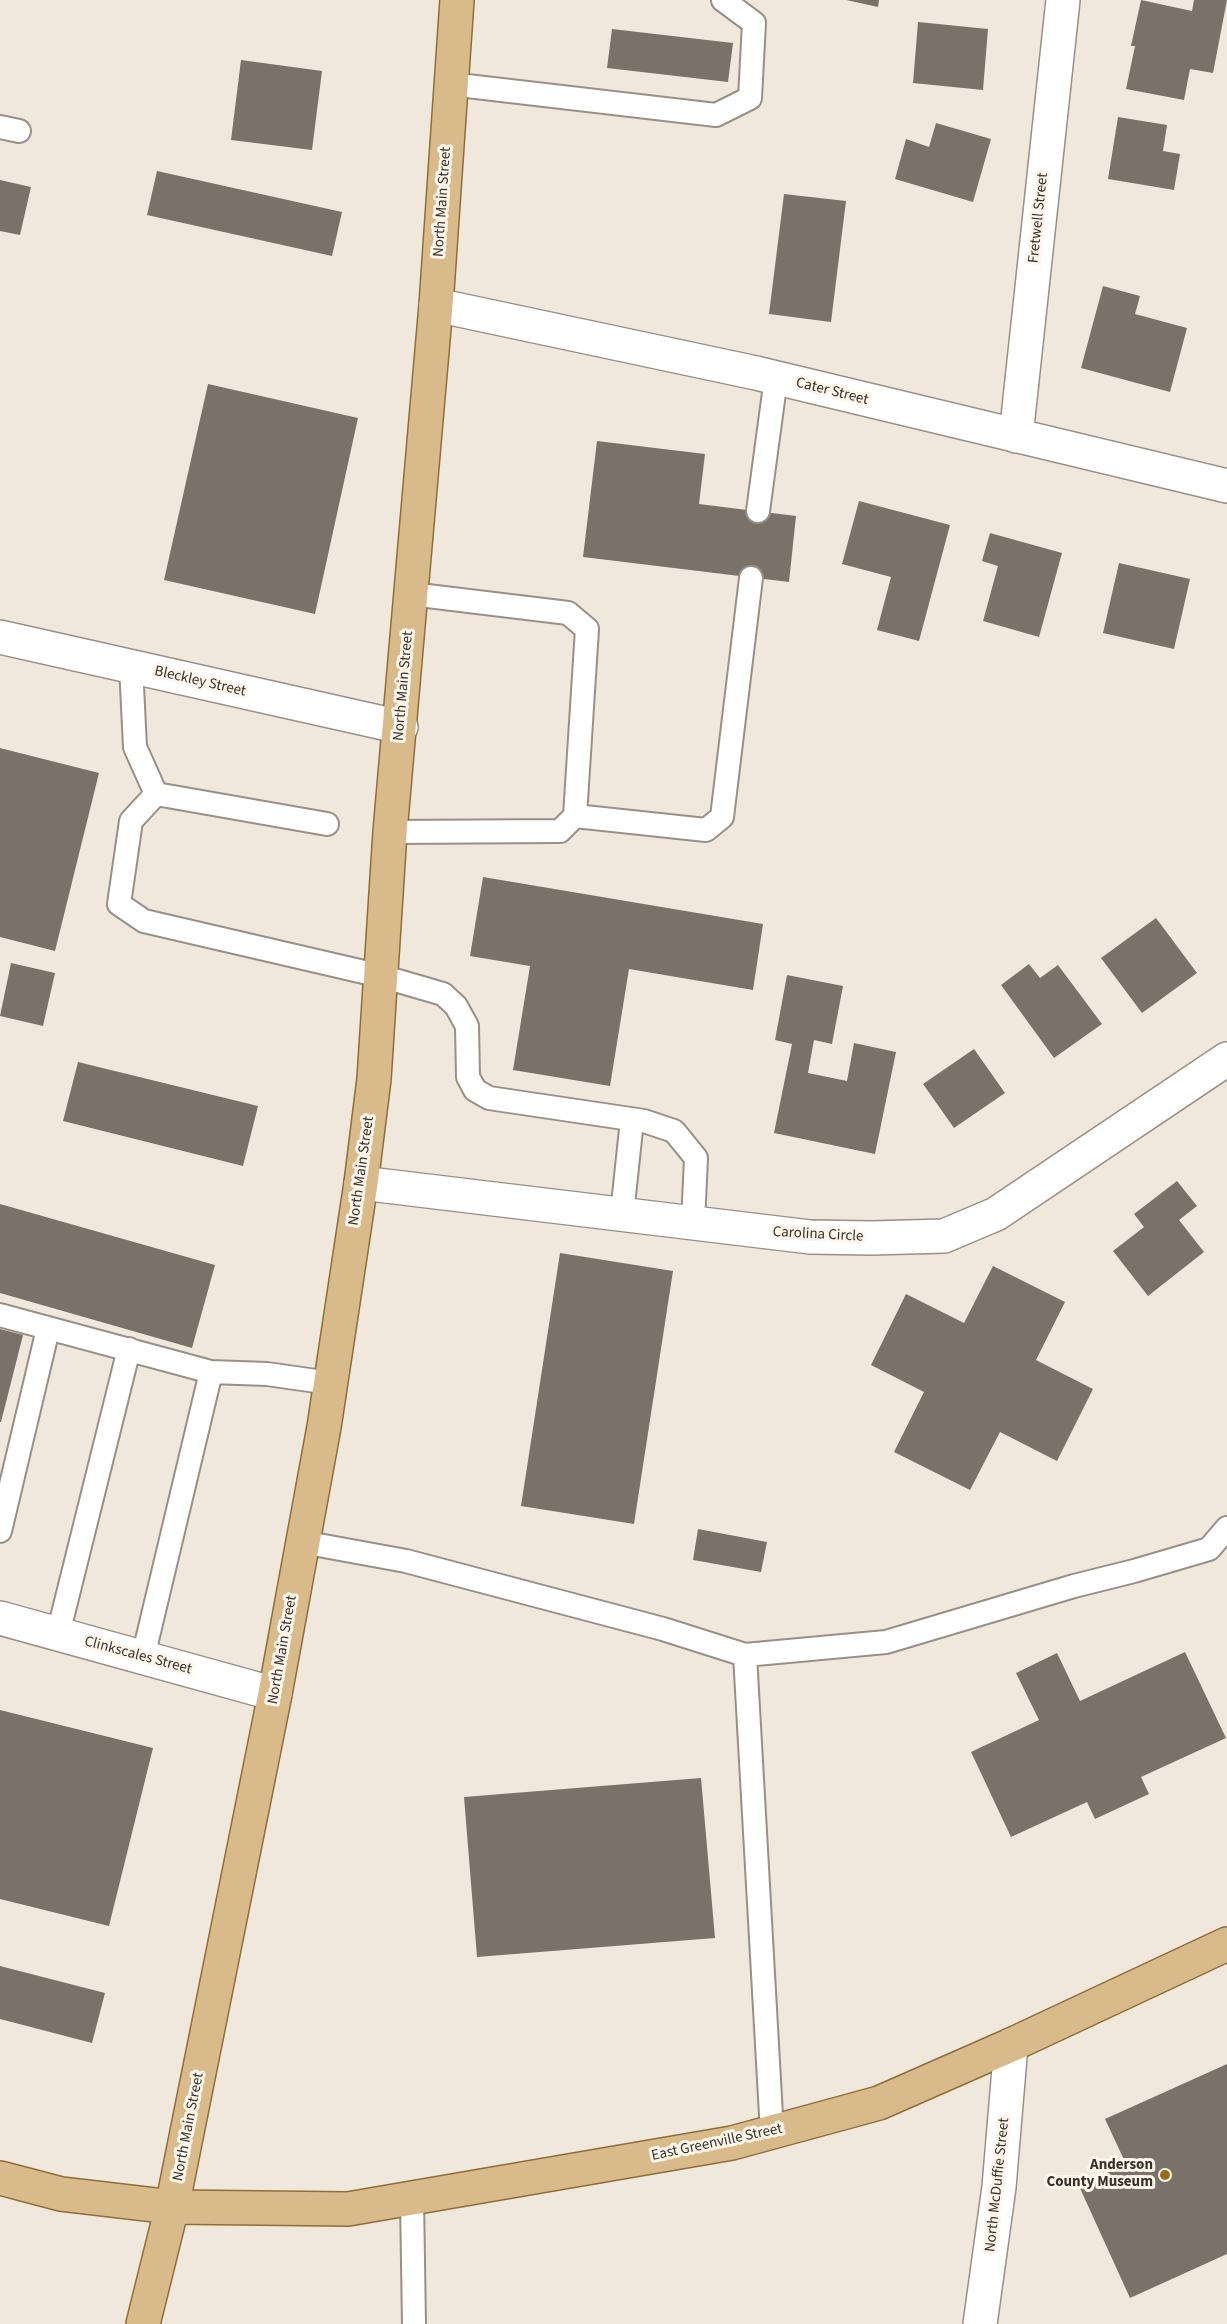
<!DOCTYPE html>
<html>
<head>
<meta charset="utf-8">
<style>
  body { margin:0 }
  canvas { display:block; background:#f1e8dd }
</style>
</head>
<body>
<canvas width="1227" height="2324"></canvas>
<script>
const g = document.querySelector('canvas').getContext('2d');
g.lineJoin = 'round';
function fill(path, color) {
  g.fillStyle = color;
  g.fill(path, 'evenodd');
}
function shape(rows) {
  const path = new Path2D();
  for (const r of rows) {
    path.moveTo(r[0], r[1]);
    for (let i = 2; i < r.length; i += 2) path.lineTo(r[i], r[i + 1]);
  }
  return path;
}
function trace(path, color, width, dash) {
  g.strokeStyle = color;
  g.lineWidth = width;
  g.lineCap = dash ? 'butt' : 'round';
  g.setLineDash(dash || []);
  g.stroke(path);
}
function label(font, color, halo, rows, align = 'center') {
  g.font = font + ' "Source Sans 3",sans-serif';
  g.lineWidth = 6;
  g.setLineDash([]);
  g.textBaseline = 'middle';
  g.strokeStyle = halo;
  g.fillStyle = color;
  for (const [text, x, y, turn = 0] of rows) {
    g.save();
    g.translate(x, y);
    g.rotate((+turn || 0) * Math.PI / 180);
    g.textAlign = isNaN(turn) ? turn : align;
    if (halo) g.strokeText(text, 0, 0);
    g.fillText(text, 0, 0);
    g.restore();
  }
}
fill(shape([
  [846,0,879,0,878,7],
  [1141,0,1192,11,1194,0,1227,0,1213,73,1190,69,1184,100,1126,89,1135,46,1131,46],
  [918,22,988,29,983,90,913,83],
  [612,29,733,43,728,82,607,68],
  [241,60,322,71,312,150,231,140],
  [1118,117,1167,125,1163,151,1180,154,1174,190,1108,179],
  [936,123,991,139,973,202,895,179,906,139,929,147],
  [157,171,342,212,332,256,147,215],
  [0,180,31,187,20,235,0,231],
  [784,194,846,201,831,322,769,314],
  [1103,286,1140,296,1135,314,1187,328,1170,392,1081,368],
  [208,384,358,418,315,614,164,580],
  [597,441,705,454,699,504,796,516,789,582,583,557],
  [859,501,950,525,919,641,877,630,891,577,842,564],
  [990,533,1062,553,1039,637,983,621,998,566,982,561],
  [1119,563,1190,579,1174,649,1103,633],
  [0,748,99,773,55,951,0,937],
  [483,877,763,924,753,990,629,969,610,1086,513,1070,530,966,470,956],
  [1156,918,1197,973,1142,1013,1101,958],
  [11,963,55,973,43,1026,0,1016],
  [1029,964,1040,978,1058,965,1102,1024,1054,1058,1001,985],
  [787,975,843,986,832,1044,814,1040,808,1073,847,1081,854,1043,896,1052,875,1154,774,1133,792,1044,775,1040],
  [974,1049,1005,1093,954,1128,923,1084],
  [78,1062,258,1106,243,1166,63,1121],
  [1177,1181,1197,1206,1179,1220,1204,1252,1148,1296,1113,1251,1144,1227,1134,1214],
  [0,1204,215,1265,192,1348,0,1293],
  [560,1253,673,1271,634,1524,521,1506],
  [993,1266,1065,1302,1036,1360,1093,1389,1057,1461,1000,1432,970,1490,894,1452,924,1392,871,1365,906,1294,964,1323],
  [0,1329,23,1335,1,1422,0,1422],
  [698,1529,767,1542,761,1572,693,1560],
  [1185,1652,1226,1738,1141,1777,1149,1794,1095,1819,1087,1802,1011,1837,971,1752,1039,1720,1016,1673,1057,1653,1080,1701],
  [0,1710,153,1748,109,1926,0,1899],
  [701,1778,715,1938,477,1957,464,1797],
  [0,1966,105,1993,92,2043,0,2019],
  [1227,2064,1227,2254,1130,2298,1079,2186,1126,2164,1105,2119]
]), '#7a7269');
const service = shape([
  [450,84,716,115,750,98,754,23,723,0],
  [0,127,19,131],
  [758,511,776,378],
  [131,666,135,747,156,794,327,824],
  [156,794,131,821,119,904,144,921,381,976,443,994,456,1006,467,1026,468,1077,475,1090,489,1098,644,1121,674,1131,696,1158,693,1223],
  [575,816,706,830,722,817,751,578],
  [390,832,560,831,575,816,587,629,568,613,411,594],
  [622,1214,632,1120],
  [0,1315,211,1372,267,1374,330,1383],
  [0,1531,48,1329],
  [302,1542,406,1561,663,1629,745,1655,886,1642,1074,1586,1134,1571,1209,1549,1227,1528],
  [58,1634,129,1349],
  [745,1655,772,2133],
  [143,1657,211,1372],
  [412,2199,414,2324]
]);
const minor = shape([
  [436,305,756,373,1227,486],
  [1016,436,1063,0],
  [361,1183,810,1237,872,1238,944,1236,996,1214,1227,1059],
  [0,1618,275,1694]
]);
const tertiary = shape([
  [0,637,401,727],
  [980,2324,999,2187,1011,2045]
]);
const primary = shape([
  [0,2178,61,2194,172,2207,348,2209,732,2143,879,2103,1011,2045,1227,1944],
  [143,2324,172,2207,275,1694,324,1427,361,1183,374,1079,390,832,436,305,457,0]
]);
trace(service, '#989086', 26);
trace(minor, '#989086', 36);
trace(tertiary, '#989086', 36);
trace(primary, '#8f6d38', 36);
trace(service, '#fff', 22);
trace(minor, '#fff', 33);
trace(tertiary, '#fff', 33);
trace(primary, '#d9bb8b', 33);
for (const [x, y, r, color] of [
  [1165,2175,6,"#9a6b1c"]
]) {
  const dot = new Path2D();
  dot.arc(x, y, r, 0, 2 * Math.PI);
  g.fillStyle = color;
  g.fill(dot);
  trace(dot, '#fef6eb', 2);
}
label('15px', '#35322e', '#fef6eb', [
  ["North Main Street",443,202,-86],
  ["Fretwell Street",1039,218,-84],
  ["Cater Street",832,392,14],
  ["Bleckley Street",200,682,13],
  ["North Main Street",404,686,-85],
  ["North Main Street",362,1171,-82],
  ["Carolina Circle",818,1235,3],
  ["North Main Street",283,1650,-80],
  ["Clinkscales Street",138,1656,15],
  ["North Main Street",189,2127,-79],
  ["East Greenville Street",717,2143,-12],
  ["North McDuffie Street",998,2185,-84]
]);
label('bold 15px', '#35322e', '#fef6eb', [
  ["Anderson",1153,2166],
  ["County Museum",1153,2183]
], 'right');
</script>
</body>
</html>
